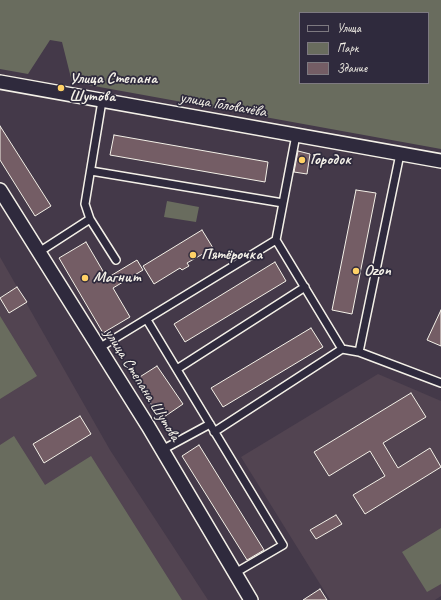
<!DOCTYPE html>
<html>
<head>
<meta charset="utf-8">
<style>
  body { margin:0 }
  #map { position:relative; width:441px; height:600px; overflow:hidden; background:#443949; font-family:Caveat,sans-serif }
  canvas { display:block }
  .legend { position:absolute; left:299px; top:12px; width:130px; height:72px; box-sizing:border-box; background:#2f2a3d; border:1px solid #7e7a81; margin:0; padding:5px 7px; list-style:none; font-size:12px; color:#f4f1e8 }
  .legend li { display:flex; align-items:center; gap:8px; height:20px }
  .legend b { width:20px; border:1px solid #7e7a81 }
</style>
</head>
<body>
<div id="map">
<canvas width="441" height="600"></canvas>
<ul class="legend">
<li><b style="height:5px;background:#2f2a3d"></b>Улица</li>
<li><b style="height:11px;background:#696c5e"></b>Парк</li>
<li><b style="height:11px;background:#745d65"></b>Здание</li>
</ul>
</div>
<script>
const g = document.querySelector('canvas').getContext('2d');
g.lineJoin = 'round';
function fill(path, color) {
  g.fillStyle = color;
  g.fill(path, 'evenodd');
}
function shape(rows) {
  const path = new Path2D();
  for (const r of rows) {
    path.moveTo(r[0], r[1]);
    for (let i = 2; i < r.length; i += 2) path.lineTo(r[i], r[i + 1]);
  }
  return path;
}
function trace(path, color, width, dash) {
  g.strokeStyle = color;
  g.lineWidth = width;
  g.lineCap = dash ? 'butt' : 'round';
  g.setLineDash(dash || []);
  g.stroke(path);
}
function label(font, color, halo, rows, align = 'center') {
  g.font = font + ' Caveat,sans-serif';
  g.lineWidth = 3.5;
  g.setLineDash([]);
  g.textBaseline = 'middle';
  g.strokeStyle = halo;
  g.fillStyle = color;
  for (const [text, x, y, turn = 0] of rows) {
    g.save();
    g.translate(x, y);
    g.rotate((+turn || 0) * Math.PI / 180);
    g.textAlign = isNaN(turn) ? turn : align;
    if (halo) g.strokeText(text, 0, 0);
    g.fillText(text, 0, 0);
    g.restore();
  }
}
fill(shape([
  [0,257,110,450,208,600,0,600],
  [378,374,441,401,441,596,435,600,330,600,241,457]
]), '#524451');
fill(shape([
  [0,0,441,0,441,149,72,82,62,42,50,40,28,74,0,69],
  [300,13,428,13,428,83,300,83],
  [167,201,199,207,196,222,164,217],
  [0,316,37,376,0,399],
  [14,436,45,485,91,456,182,600,0,600,0,445],
  [441,528,441,584,427,592,402,552]
]), '#696c5e');
const building = shape([
  [0,126,51,206,35,216,0,160,0,126],
  [114,135,268,162,265,182,110,155,114,135],
  [298,151,310,154,307,174,294,172,298,151],
  [356,190,376,193,352,314,332,310,356,190],
  [202,230,213,248,187,263,189,266,182,270,180,268,154,284,143,266,202,230],
  [86,242,107,278,137,260,143,270,113,288,130,317,103,333,59,258,86,242],
  [275,262,286,281,185,342,174,324,275,262],
  [17,287,27,302,9,313,0,298,17,287],
  [441,310,441,346,427,340,441,310],
  [311,328,323,347,223,407,211,388,311,328],
  [157,366,183,404,161,419,135,380,157,366],
  [411,393,426,417,383,443,398,468,430,448,441,467,365,514,353,495,385,476,370,451,329,476,314,452,411,393],
  [80,416,91,434,44,463,33,444,80,416],
  [199,445,264,550,247,560,182,456,199,445],
  [336,515,342,524,316,539,310,530,336,515],
  [320,589,327,600,303,600,320,589]
]);
fill(building, '#745d65');
trace(building, '#f4f1e8', 1);
const lane = shape([
  [102,101,85,204,90,219,116,260],
  [91,171,283,203],
  [276,240,342,349],
  [39,252,90,219],
  [147,320,283,545,235,573],
  [99,348,276,240,296,135],
  [359,352,400,154],
  [177,369,305,287],
  [214,432,342,349,359,352,441,383],
  [162,450,210,424]
]);
const street = shape([
  [0,82,441,161],
  [0,190,148,426,251,600]
]);
trace(lane, '#f4f1e8', 10);
trace(street, '#f4f1e8', 16);
trace(lane, '#2f2a3d', 7);
trace(street, '#2f2a3d', 13);
for (const [x, y, r, color] of [
  [61,88,4,"#ffd166"],
  [302,160,4,"#ffd166"],
  [193,255,4,"#ffd166"],
  [356,271,4,"#ffd166"],
  [85,278,4,"#ffd166"]
]) {
  const dot = new Path2D();
  dot.arc(x, y, r, 0, 2 * Math.PI);
  g.fillStyle = color;
  g.fill(dot);
  trace(dot, '#2f2a3d', 1.5);
}
label('bold 16px', '#f4f1e8', '#2f2a3d', [
  ["Улица Степана",69,79],
  ["Шутова",69,97],
  ["Городок",310,160],
  ["Пятёрочка",201,255],
  ["Ozon",364,271],
  ["Магнит",93,278]
], 'left');
label('16px', '#f4f1e8', '#2f2a3d', [
  ["улица Головачёва",223,105,10],
  ["улица Степана Шутова",142,385,58]
]);
</script>
</body>
</html>
